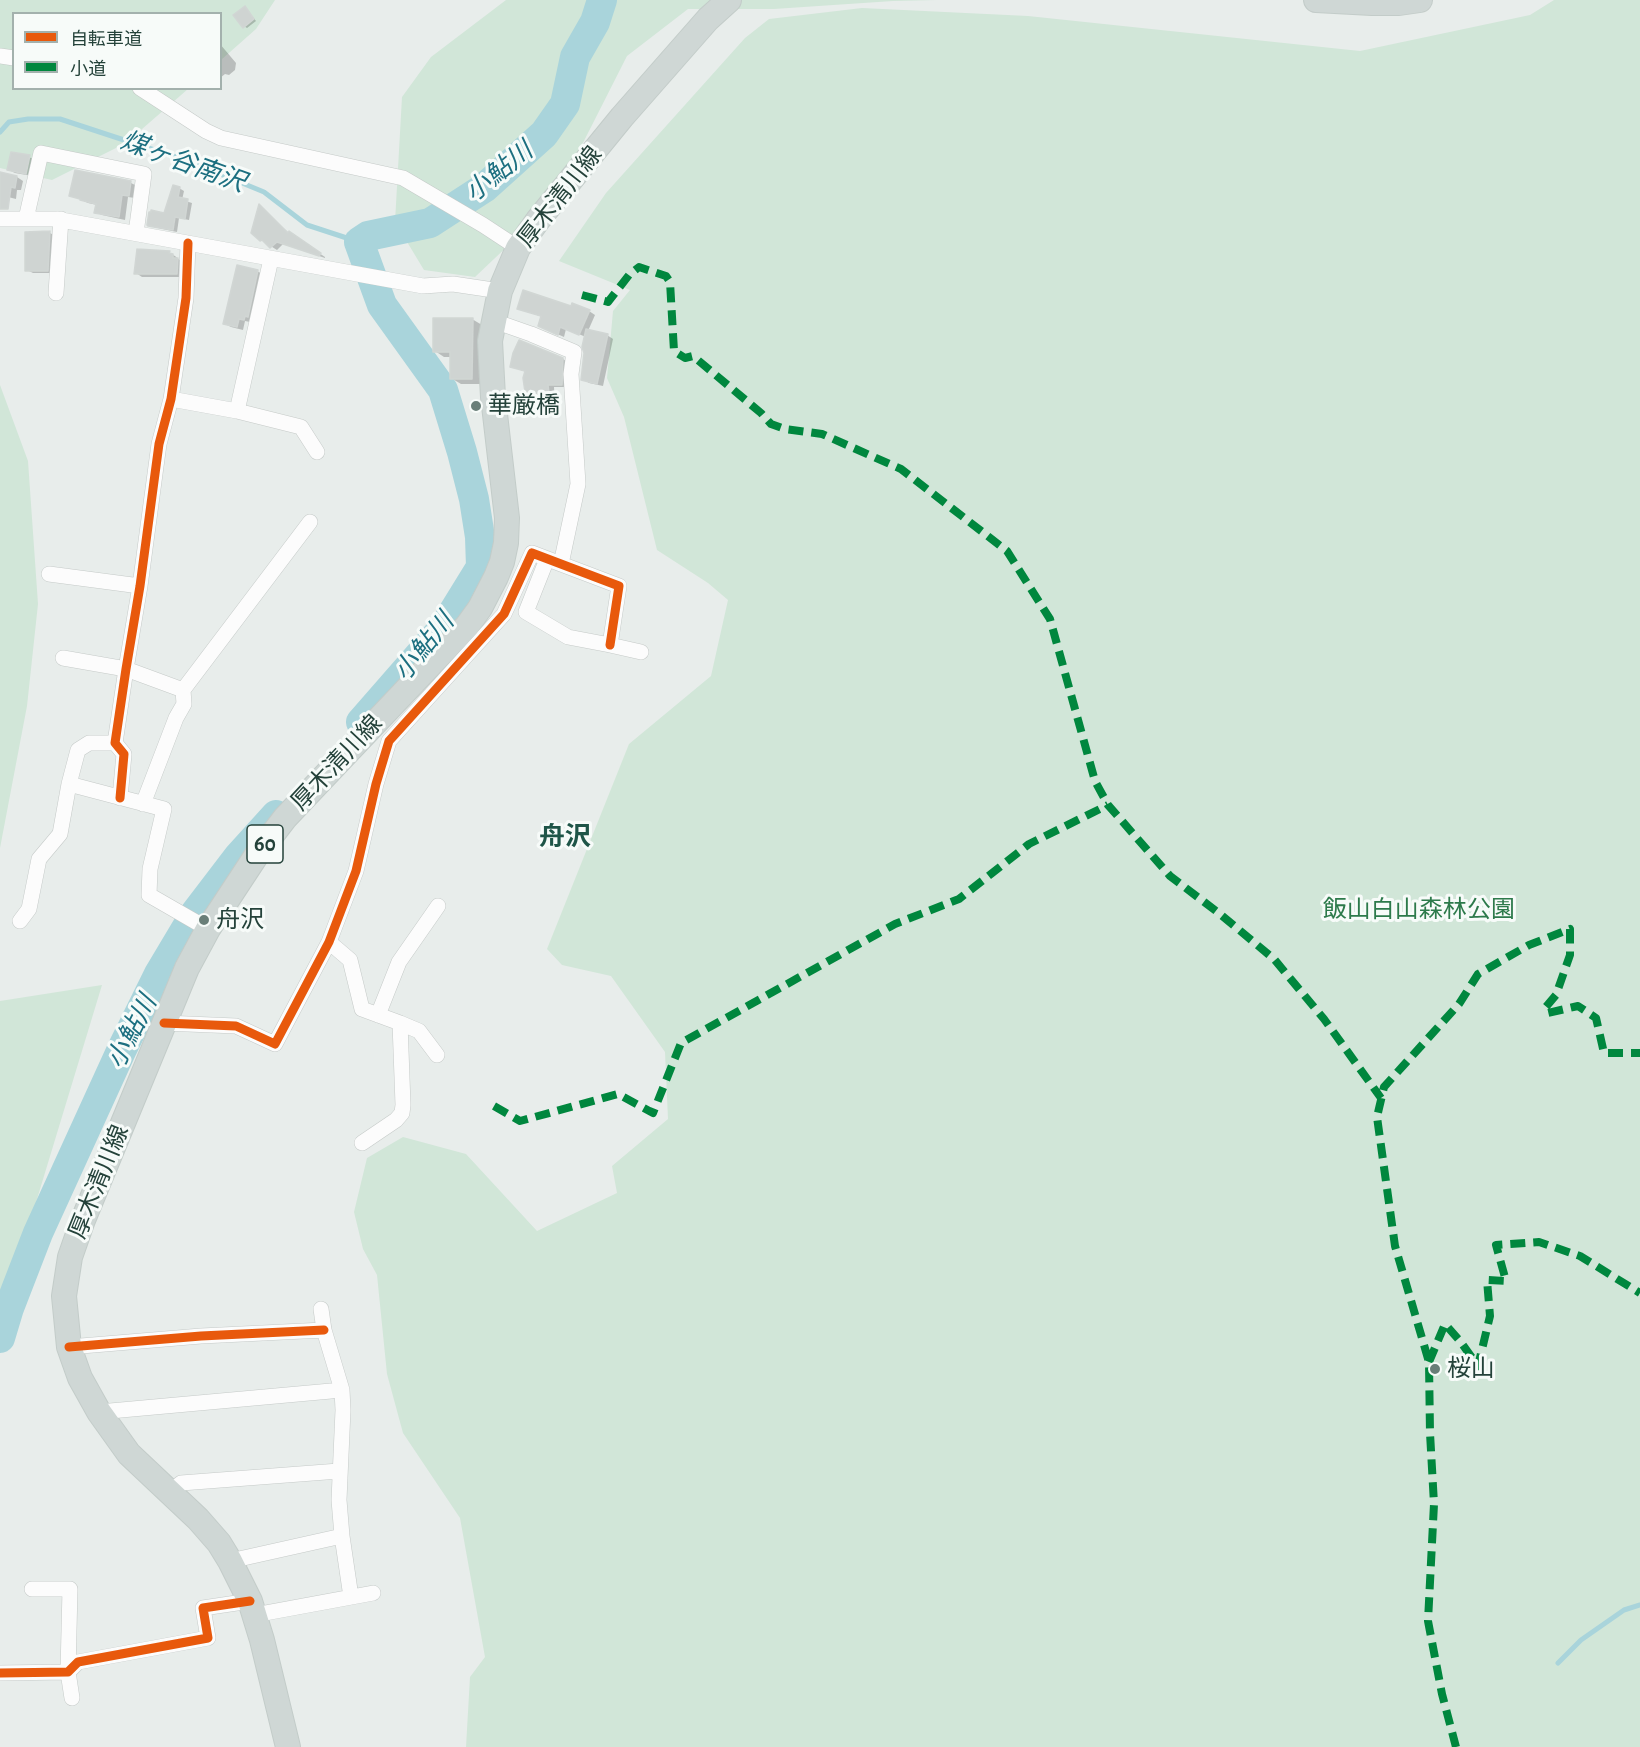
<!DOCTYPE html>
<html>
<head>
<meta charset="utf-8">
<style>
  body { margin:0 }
  #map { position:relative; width:1640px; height:1747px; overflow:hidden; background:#e8edeb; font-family:"Alegreya Sans","Noto Sans JP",sans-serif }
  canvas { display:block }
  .legend { position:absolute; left:12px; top:12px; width:210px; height:78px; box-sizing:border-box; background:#f7fbf9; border:2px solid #a3b1ad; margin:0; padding:8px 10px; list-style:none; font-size:18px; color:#24423a }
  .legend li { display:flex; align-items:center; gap:12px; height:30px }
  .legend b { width:30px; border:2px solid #a3b1ad }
</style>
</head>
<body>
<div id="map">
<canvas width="1640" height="1747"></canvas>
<ul class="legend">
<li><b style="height:8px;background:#e8590c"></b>自転車道</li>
<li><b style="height:8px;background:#00873e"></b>小道</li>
</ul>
</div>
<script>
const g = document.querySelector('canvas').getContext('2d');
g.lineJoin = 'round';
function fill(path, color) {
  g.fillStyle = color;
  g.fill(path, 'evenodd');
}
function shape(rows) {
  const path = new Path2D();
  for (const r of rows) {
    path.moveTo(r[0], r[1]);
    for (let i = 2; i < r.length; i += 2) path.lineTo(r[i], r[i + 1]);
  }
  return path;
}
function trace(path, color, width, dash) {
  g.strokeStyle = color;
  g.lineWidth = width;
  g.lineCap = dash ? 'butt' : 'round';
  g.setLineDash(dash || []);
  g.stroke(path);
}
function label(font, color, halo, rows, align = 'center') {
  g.font = font + ' "Alegreya Sans","Noto Sans JP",sans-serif';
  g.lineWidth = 6;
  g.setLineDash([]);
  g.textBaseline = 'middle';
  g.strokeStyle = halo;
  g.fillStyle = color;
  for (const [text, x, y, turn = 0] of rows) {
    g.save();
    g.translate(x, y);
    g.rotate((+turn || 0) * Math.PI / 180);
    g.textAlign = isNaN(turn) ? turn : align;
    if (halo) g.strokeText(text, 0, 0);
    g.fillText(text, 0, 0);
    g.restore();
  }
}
fill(shape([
  [0,0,275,0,256,29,221,60,220,14,14,14,14,88,188,89,126,143,52,180,0,168],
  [506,0,937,0,893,1,774,9,688,9,627,56,552,204,475,277,424,270,395,222,402,97,431,57],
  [1554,0,1640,0,1640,1747,466,1747,470,1677,485,1657,460,1518,403,1433,387,1374,377,1275,363,1249,354,1212,367,1158,403,1137,466,1154,537,1231,617,1193,612,1166,668,1119,665,1052,611,976,562,965,547,949,629,744,711,676,728,600,708,583,657,550,624,417,607,378,613,311,630,290,559,261,606,193,745,38,769,19,862,8,1028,16,1360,51,1530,15],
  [0,385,28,461,38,604,27,706,0,848],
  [102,985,27,1232,0,1296,0,1001]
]), '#d1e6d8');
fill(shape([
  [247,10,256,21,247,28,244,26],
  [220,44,236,63,235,70,229,75,225,74,220,78],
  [29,157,35,160,32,176,15,173,9,170],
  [0,174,17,177,23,181,21,190,17,190,16,199,0,195],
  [131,183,137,186,135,198,128,197,125,220,102,215,96,212,97,205,88,203,71,195],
  [179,188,184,191,182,200,192,203,189,220,179,218,177,232,153,227,165,214],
  [260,207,289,233,325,257,325,258,283,244,277,250,261,240],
  [26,233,50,233,56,236,54,273,33,273,27,270],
  [138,251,169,253,175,256,183,263,183,277,142,277,136,273],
  [257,271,264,275,250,322,245,321,243,330,231,327,225,324],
  [519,308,589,311,595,315,588,331,607,335,613,339,603,386,589,383,583,379,586,337,566,329,564,337,546,329,542,317],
  [472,319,482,325,482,384,461,384,451,378,451,357,444,357,435,351],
  [563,359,569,363,567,387,554,387,555,406,534,408,528,405,526,372,512,367]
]), '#0003');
trace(shape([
  [0,132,9,122,28,119,60,119,191,162,264,192,307,225,359,242],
  [1558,1663,1581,1640,1624,1610,1640,1605]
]), '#a9d4db', 5);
trace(shape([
  [361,722,444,627,481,567,480,537,474,499,462,452,443,390,382,305,359,242,368,236,430,223,484,188,544,134,565,104,575,57,595,22,602,0],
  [0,1338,9,1308,38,1233,122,1049,159,974,196,912,238,857,276,815]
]), '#a9d4db', 30);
const building = shape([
  [245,6,254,19,243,28,233,15,245,6],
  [11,152,30,155,26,174,7,170,11,152],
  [75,170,131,181,129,196,122,195,119,217,94,213,96,204,80,200,80,199,69,196,75,170],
  [0,172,17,176,15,188,11,187,8,209,0,209,0,172],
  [173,185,180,187,178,197,188,199,185,219,175,217,173,230,148,226,147,225,149,212,151,212,151,210,164,213,173,185],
  [259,204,288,233,289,231,321,253,319,256,277,242,270,248,262,240,260,241,251,233,259,204],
  [50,231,48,271,25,271,25,232,50,231],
  [137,249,170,251,169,253,173,254,173,258,178,258,177,274,134,274,137,249],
  [237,265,258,270,248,317,245,316,244,320,239,319,237,327,223,324,237,265],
  [523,290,571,306,572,303,590,310,579,335,560,327,558,335,538,326,541,316,517,309,523,290],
  [433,318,473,318,472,379,450,379,450,352,433,352,433,318],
  [586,329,608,334,597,384,581,380,584,353,582,347,586,329],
  [519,340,563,358,562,385,548,385,550,403,527,406,523,378,525,371,510,367,513,353,519,340]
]);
fill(building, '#cfd4d2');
trace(building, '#d1d6d4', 1.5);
const minor = shape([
  [0,56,14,58],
  [140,88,206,131,221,138,403,178,483,225,518,248],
  [0,219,56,219,423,286,453,284,500,291],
  [26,219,41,153,144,174,136,233],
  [56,293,61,219],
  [494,321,531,334,574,352,571,374,578,484,561,564],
  [171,399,237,411,301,427,317,452],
  [237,411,271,259],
  [547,559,526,612,568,637,610,645,641,652],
  [49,574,140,586],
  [63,658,126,669,183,690,310,522],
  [69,784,78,750,89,743,115,743],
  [120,798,124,754,115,743,126,669,140,586,159,444,171,399,186,298,188,243],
  [143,804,176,718,184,704,183,690],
  [20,921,29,909,39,859,60,834,69,784,164,809,150,869,149,895,208,929],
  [329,942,350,960,362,1009,400,1023,403,1105,402,1113,396,1120,362,1143],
  [378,1015,399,962,438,906],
  [164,1023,236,1026,275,1044,329,942,356,871,376,784,389,741,504,614,532,553,619,586,610,645],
  [400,1023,419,1031,437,1055],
  [321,1309,324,1330,342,1390,343,1410,339,1500,342,1536,351,1597],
  [69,1347,201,1336,324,1330],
  [99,1412,342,1390],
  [170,1492,181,1483,339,1471],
  [230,1561,342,1536],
  [32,1589,70,1589,68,1672,72,1698],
  [254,1615,373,1593],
  [0,1673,68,1672,78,1662,208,1638,203,1608,250,1601]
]);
const primary = shape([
  [1316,0,1372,3,1399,3,1420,0],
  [288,1747,262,1640,250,1601,230,1561,219,1543,198,1519,129,1454,99,1412,80,1378,69,1347,64,1296,70,1257,83,1220,187,968,208,929,256,856,285,818,467,626,480,608,496,577,502,562,506,543,507,518,493,397,490,341,500,291,518,248,538,220,622,117,708,19,729,0]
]);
trace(minor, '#c5cac8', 16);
trace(primary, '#c3ccc9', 26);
trace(minor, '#fcfcfc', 15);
trace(primary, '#cfd7d5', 24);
trace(shape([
  [582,295,608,302,629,275,639,267,666,276,670,282,674,351,685,358,693,356,761,413,771,424,785,429,822,434,901,469,1007,551,1050,619,1095,781,1108,805,1170,876,1220,914,1274,959,1324,1019,1381,1098],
  [494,1106,520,1121,618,1094,653,1113,681,1043,895,924,959,899,1029,844,1108,805],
  [1429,1362,1445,1324,1460,1341,1478,1366,1490,1316,1487,1280,1506,1281,1496,1245,1539,1242,1580,1256,1640,1293],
  [1456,1747,1442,1694,1428,1621,1434,1504,1430,1433,1429,1362,1395,1246,1377,1117,1384,1087,1459,1004,1478,974,1529,945,1570,929,1570,955,1556,995,1545,1008,1548,1013,1578,1006,1596,1018,1604,1053,1640,1053]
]), '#00873e', 8, [15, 8]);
trace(shape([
  [120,798,124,754,115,743,126,669,140,586,159,444,171,399,186,298,188,243],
  [164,1023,236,1026,275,1044,329,942,356,871,376,784,389,741,504,614,532,553,619,586,610,645],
  [69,1347,201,1336,324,1330],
  [0,1673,68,1672,78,1662,208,1638,203,1608,250,1601]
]), '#e8590c', 9);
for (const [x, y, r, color] of [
  [476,406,6,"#697e78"],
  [204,920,6,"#697e78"],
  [1435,1369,6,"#697e78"]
]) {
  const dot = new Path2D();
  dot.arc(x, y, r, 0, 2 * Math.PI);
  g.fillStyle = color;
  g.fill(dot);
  trace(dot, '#f7fbf9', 2);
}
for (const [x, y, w] of [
  [265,844,36]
]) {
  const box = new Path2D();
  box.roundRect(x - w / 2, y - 19, w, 38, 4.5);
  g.fillStyle = '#f7fbf9';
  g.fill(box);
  trace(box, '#24423a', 1.5);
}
label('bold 22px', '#24423a', null, [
  ["60",265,844]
]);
label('24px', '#24423a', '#f7fbf9', [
  ["厚木清川線",560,197,-52],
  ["厚木清川線",337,763,-47],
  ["厚木清川線",99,1182,-68]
]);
label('24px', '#24423a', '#f7fbf9', [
  ["華厳橋",488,406],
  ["舟沢",216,920],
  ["桜山",1447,1369]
], 'left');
label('24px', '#2d7a4b', '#f7fbf9', [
  ["飯山白山森林公園",1419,910]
]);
label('italic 26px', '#1c6f80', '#f7fbf9', [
  ["煤ヶ谷南沢",183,162,20],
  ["小鮎川",499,172,-39],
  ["小鮎川",424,647,-51],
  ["小鮎川",132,1032,-63]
]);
label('bold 26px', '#1f5548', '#f7fbf9', [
  ["舟沢",565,837]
]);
</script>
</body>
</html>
